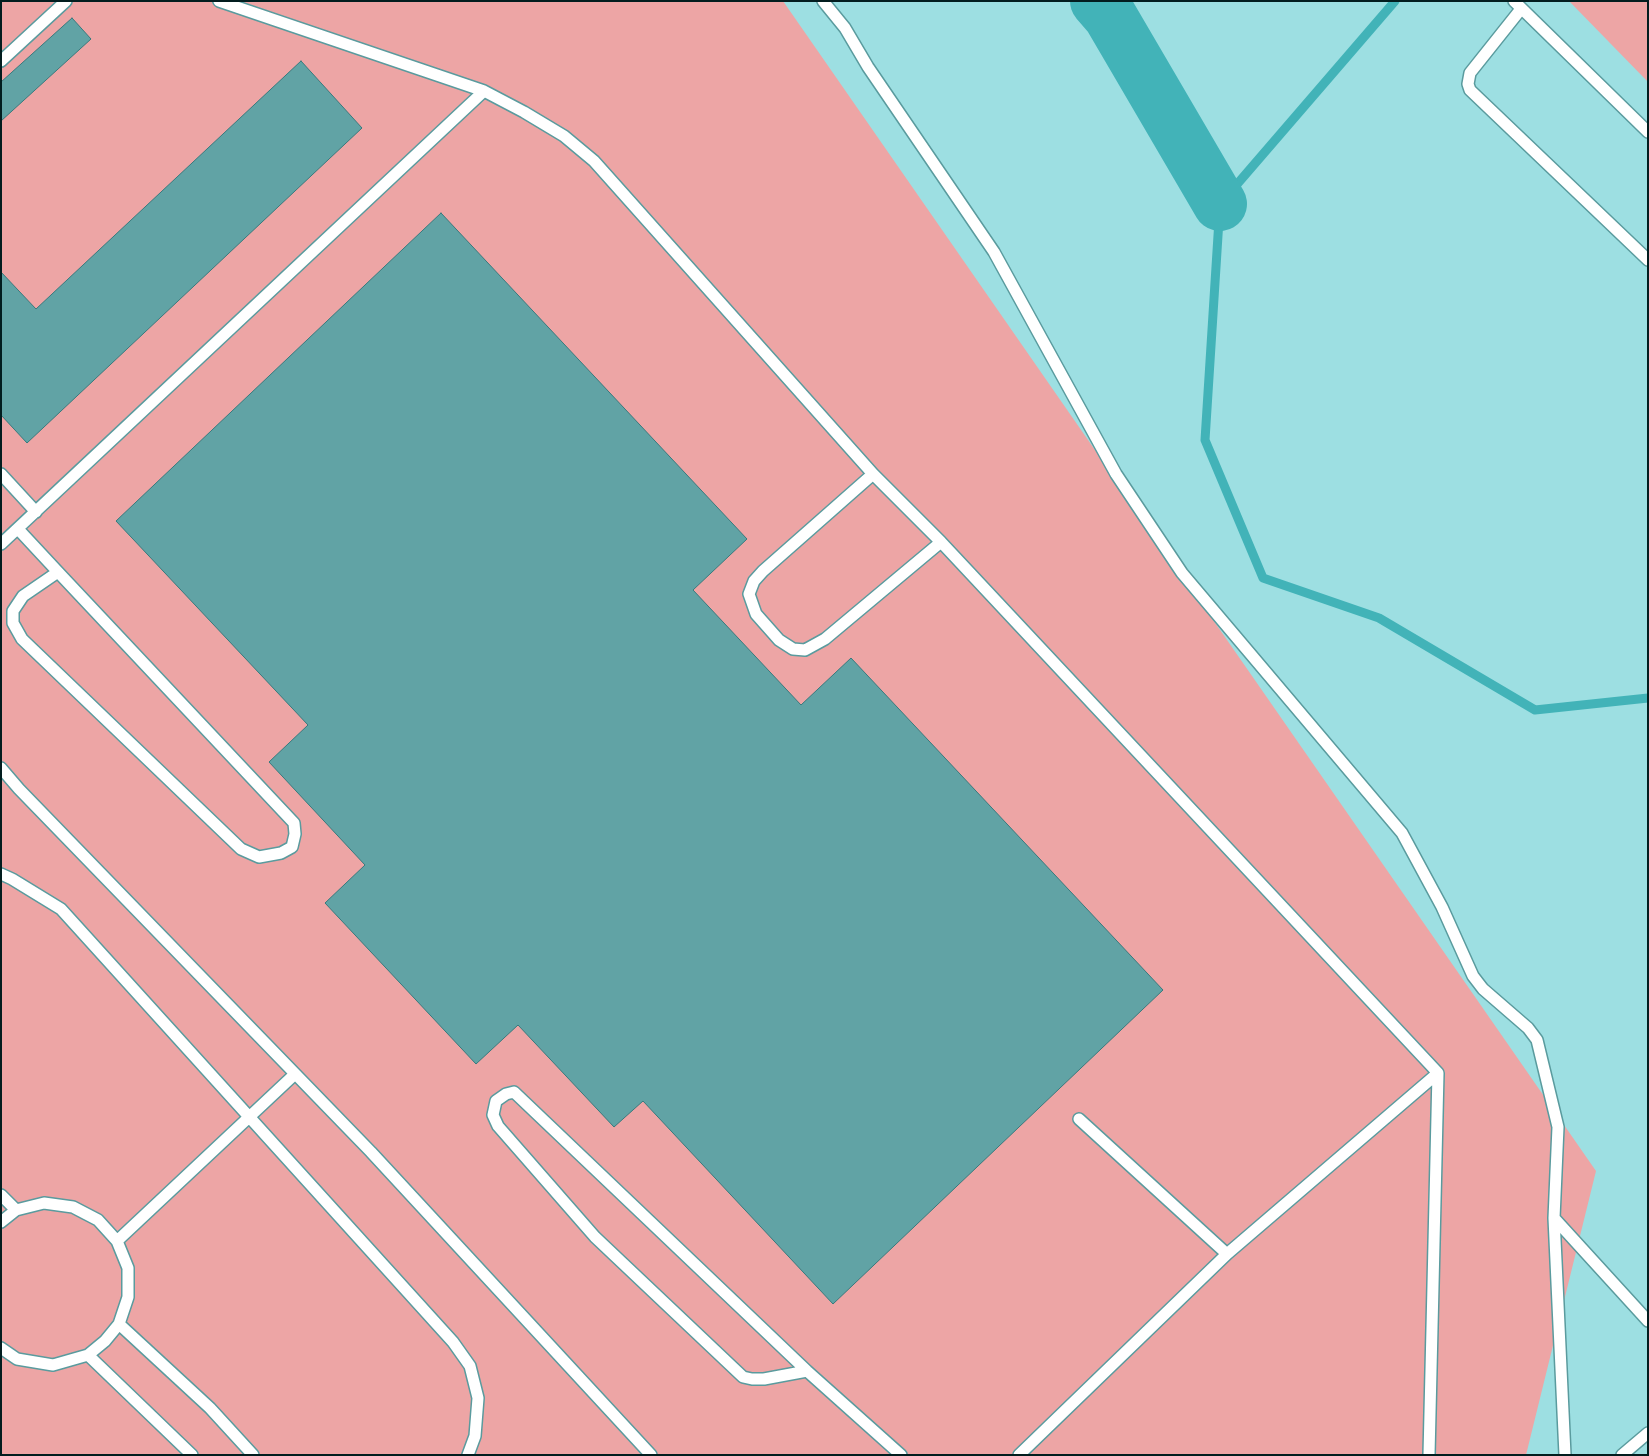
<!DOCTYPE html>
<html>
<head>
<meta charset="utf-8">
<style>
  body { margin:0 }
  #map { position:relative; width:1649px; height:1456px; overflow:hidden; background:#9ddfe2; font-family:"Source Serif 4",serif }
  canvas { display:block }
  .frame { position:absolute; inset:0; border:2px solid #021d1f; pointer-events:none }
</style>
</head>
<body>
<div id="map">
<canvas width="1649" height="1456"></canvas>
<div class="frame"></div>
</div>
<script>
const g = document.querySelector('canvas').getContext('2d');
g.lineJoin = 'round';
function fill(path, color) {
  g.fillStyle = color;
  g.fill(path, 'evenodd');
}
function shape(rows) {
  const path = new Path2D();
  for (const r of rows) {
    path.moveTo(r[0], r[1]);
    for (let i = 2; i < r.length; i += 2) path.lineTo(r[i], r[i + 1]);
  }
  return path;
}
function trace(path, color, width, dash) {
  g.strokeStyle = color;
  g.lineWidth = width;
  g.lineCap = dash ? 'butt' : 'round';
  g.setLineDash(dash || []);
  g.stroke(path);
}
fill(shape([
  [1,1,783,1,1596,1171,1526,1455,1,1455],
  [1569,1,1648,1,1648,82]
]), '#eda5a5');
trace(shape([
  [1395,1,1220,204,1205,440,1263,578,1379,618,1535,710,1648,698]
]), '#42b3b8', 9);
trace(shape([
  [1097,1,1110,16,1220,204]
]), '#42b3b8', 54);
const building = shape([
  [72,18,91,39,1,121,1,82,72,18],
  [301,61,362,128,27,443,1,415,1,272,36,309,301,61],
  [441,213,747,539,693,590,801,705,851,658,1163,990,833,1304,643,1101,614,1127,518,1025,476,1064,325,903,365,865,269,762,308,725,116,521,441,213]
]);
fill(building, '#61a3a5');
trace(building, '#387a7d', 1);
const service = shape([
  [219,1,484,91,524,112,564,136,594,161,873,474,941,542,1438,1073,1227,1254,1019,1455],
  [823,1,845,28,868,67,994,252,1116,474,1182,573,1402,833,1442,907,1473,976,1483,989,1528,1028,1537,1040,1558,1127,1554,1218,1565,1455],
  [1514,1,1648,132],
  [1521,9,1470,73,1468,84,1470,90,1648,260],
  [1,61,66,1],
  [1,474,36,512],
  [873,474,763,571,754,581,749,594,756,614,779,640,793,649,805,650,825,639,941,542],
  [18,529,58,572,294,823,295,834,292,847,281,853,259,857,241,849,22,639,13,623,13,611,23,596,58,572],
  [1,544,484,91],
  [1,768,19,789,371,1152,651,1455],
  [1,874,12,879,61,909,453,1342,470,1366,478,1398,475,1436,468,1455],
  [1079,1119,1227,1254],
  [1,1195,16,1210],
  [1554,1218,1648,1321],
  [1,1222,16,1210,44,1203,73,1207,98,1220,117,1241,128,1268,128,1297,119,1324,105,1341,88,1355,53,1365,17,1359,1,1348],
  [117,1241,295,1074],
  [119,1324,210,1408,253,1455],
  [88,1355,192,1455],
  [807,1371,764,1379,752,1379,743,1377,595,1237,498,1126,493,1115,496,1101,506,1094,514,1092,807,1371,901,1455],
  [1429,1455,1438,1073],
  [1622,1455,1648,1433]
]);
trace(service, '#5a9b9e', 14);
trace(service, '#fff', 11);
</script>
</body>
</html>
